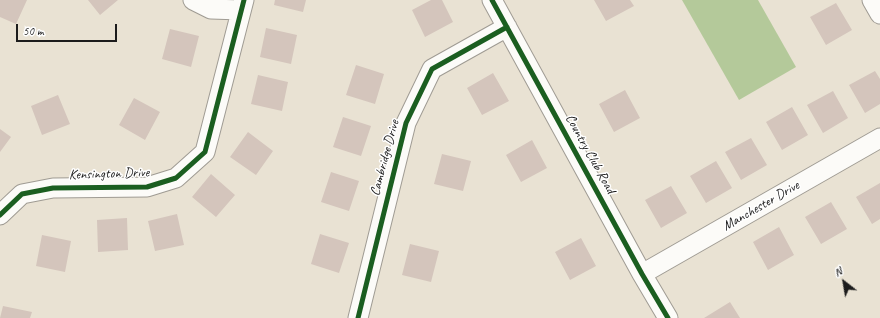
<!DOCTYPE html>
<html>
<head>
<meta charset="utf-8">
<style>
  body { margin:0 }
  #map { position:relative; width:880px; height:318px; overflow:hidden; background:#e9e2d3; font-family:Caveat,sans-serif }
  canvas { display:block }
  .north { position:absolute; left:824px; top:262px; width:40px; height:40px; -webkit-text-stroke:3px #fff; paint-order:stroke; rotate:329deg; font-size:11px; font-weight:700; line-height:16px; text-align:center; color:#1c1c1c }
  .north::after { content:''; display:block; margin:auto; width:14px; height:18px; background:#1c1c1c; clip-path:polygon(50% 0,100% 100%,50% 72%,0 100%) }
  .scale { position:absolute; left:16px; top:24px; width:101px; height:18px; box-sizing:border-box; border:2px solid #1c1c1c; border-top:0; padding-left:5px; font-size:12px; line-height:14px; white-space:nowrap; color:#1c1c1c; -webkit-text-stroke:3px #fff; paint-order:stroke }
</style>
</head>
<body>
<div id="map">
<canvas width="880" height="318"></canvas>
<div class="north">N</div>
<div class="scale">50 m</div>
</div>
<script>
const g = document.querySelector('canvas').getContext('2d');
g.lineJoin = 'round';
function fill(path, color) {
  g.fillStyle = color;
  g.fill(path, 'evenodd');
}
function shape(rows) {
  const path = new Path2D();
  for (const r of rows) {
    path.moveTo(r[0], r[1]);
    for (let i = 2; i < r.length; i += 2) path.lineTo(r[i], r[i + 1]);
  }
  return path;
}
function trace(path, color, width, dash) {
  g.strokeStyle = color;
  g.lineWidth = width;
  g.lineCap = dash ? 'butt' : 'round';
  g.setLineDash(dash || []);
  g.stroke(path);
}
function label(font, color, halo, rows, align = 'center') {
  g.font = font + ' Caveat,sans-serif';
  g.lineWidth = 3;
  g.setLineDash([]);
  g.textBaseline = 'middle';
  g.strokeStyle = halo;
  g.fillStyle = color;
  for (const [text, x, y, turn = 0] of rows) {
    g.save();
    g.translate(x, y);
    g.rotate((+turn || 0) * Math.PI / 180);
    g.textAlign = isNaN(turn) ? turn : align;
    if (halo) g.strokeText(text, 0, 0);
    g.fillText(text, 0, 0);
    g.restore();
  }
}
fill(shape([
  [682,0,758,0,796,67,739,100]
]), '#b4c99a');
fill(shape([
  [0,0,27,0,16,24,0,17],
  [88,0,118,0,100,15],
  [275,0,306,0,303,12,274,5],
  [431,0,442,0,453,22,425,37,412,10],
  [594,0,630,0,634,6,606,21],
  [836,3,852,30,826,45,810,17],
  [266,28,297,35,291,64,260,57],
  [170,29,199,36,191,67,162,59],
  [356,65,384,74,375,104,346,95],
  [875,71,880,79,880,104,865,113,849,85],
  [493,73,509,101,482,115,467,88],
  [258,75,288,82,282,111,251,104],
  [625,90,640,118,614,132,599,104],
  [833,91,848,118,823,133,807,105],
  [58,95,70,124,42,135,31,106],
  [134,98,160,112,145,140,119,125],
  [792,107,808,135,782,150,766,122],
  [343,117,371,126,361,156,333,147],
  [0,129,11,137,0,152],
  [248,132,273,151,256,175,230,157],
  [751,138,767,165,741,180,725,152],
  [532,140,547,168,521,182,506,155],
  [442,154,471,161,463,191,434,184],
  [716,161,732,188,706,203,690,176],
  [331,172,359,181,349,211,321,202],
  [211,174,235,195,216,217,192,197],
  [880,183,880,219,872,224,856,197],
  [671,186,687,213,661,228,645,200],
  [831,202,847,229,821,244,805,217],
  [177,214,184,245,155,251,148,221],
  [127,218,128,250,98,252,97,220],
  [779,227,794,255,768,270,753,242],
  [320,234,349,243,339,273,311,264],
  [42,235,71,241,65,272,36,266],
  [581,238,596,266,570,280,555,252],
  [410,244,439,251,431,282,402,275],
  [730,302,740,318,704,318],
  [3,306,32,312,30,318,0,318]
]), '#d4c5bc');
const minor = shape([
  [193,0,211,9,241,10],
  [492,0,642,274,668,318],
  [872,0,880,14],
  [0,215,22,194,53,188,147,187,176,178,205,152,244,0],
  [642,274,880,138],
  [358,318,406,123,432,69,507,27]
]);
trace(minor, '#9f9b93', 21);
trace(minor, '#fcfbf8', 19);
trace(shape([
  [492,0,642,274,668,318],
  [0,215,22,194,53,188,147,187,176,178,205,152,244,0],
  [358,318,406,123,432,69,507,27]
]), '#1b5e20', 5);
label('14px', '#1c1c1c', '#fff', [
  ["Country Club Road",590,154,61],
  ["Cambridge Drive",385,158,-75],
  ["Kensington Drive",109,174,-2],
  ["Manchester Drive",761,206,-30]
]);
</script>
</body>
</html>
